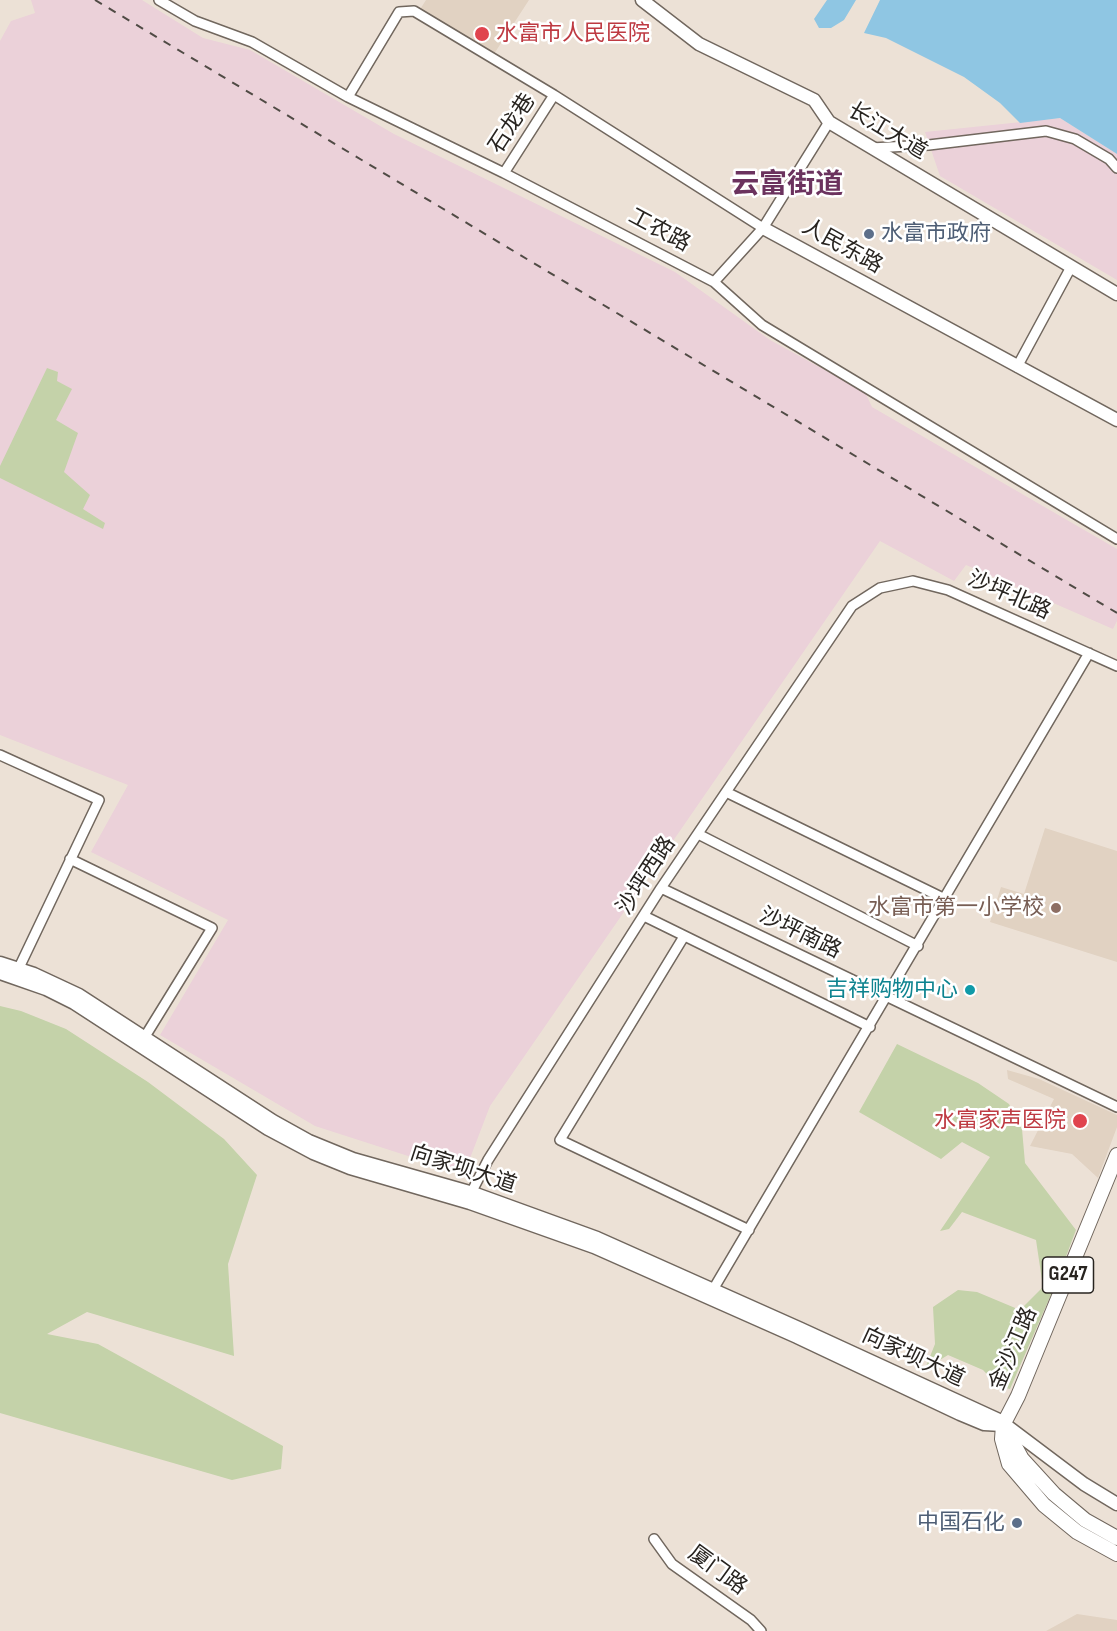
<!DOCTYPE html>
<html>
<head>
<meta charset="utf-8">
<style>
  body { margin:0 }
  canvas { display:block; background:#ece1d6 }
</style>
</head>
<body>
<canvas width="1117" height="1631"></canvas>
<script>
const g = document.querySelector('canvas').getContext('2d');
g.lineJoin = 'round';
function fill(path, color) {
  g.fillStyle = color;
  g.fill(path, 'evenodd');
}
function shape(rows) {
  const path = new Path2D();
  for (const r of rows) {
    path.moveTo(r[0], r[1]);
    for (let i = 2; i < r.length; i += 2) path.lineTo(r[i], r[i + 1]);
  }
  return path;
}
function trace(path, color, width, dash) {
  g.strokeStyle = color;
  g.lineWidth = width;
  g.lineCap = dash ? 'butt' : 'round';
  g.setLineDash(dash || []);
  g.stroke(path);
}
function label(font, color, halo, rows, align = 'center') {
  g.font = font + ' "Sofia Sans Condensed","Noto Sans SC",sans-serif';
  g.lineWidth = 5;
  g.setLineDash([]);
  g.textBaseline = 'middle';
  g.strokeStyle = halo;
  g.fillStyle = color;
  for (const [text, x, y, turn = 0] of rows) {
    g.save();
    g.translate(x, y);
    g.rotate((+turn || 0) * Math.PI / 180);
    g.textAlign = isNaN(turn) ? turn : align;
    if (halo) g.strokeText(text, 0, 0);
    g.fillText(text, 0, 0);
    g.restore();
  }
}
fill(shape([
  [31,0,142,0,203,38,250,50,394,134,675,272,770,340,865,392,872,407,1117,549,1117,621,1113,629,966,565,954,581,880,541,490,1106,464,1174,315,1126,160,1035,228,920,91,852,128,785,0,735,0,41,11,21,35,13],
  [1060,118,1117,154,1117,280,940,176,925,132]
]), '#ebd1d9');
fill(shape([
  [426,0,529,0,492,57,419,11],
  [1045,828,1117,851,1117,962,990,922,1001,887,1024,894],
  [1007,1070,1039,1079,1117,1115,1117,1127,1098,1178,1072,1154,1030,1146,1054,1099,1008,1079],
  [1077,1614,1117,1620,1117,1631,1046,1631]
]), '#e1d2c2');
fill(shape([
  [47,368,58,372,57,381,72,389,56,420,78,433,64,472,90,495,83,509,105,523,103,529,0,478,0,466],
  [0,1006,21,1011,66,1029,148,1082,224,1139,257,1175,228,1264,234,1356,87,1312,47,1334,98,1344,283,1446,281,1469,232,1480,0,1413],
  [897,1044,978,1083,1009,1104,1022,1129,1025,1163,1076,1230,1056,1283,1010,1389,998,1386,983,1370,948,1355,925,1369,935,1344,933,1307,958,1290,977,1292,1020,1310,1043,1287,1036,1240,962,1212,949,1229,940,1231,990,1157,962,1142,941,1159,859,1112]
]), '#c4d2a9');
fill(shape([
  [827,0,856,0,844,20,831,28,819,28,814,19],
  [880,0,1117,0,1117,154,1060,118,1020,123,1000,103,964,77,886,38,864,33]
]), '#8fc6e3');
const minor = shape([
  [159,0,195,21,252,42,348,97,504,173,714,282,762,325,1117,539],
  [348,97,399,12,414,11,554,95,763,228],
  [871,148,929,145,1046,131,1075,139,1109,159,1117,168],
  [504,173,554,95],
  [714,282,763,228,829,122],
  [1017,367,1071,267],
  [0,755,99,800,16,974],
  [726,792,945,899],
  [698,834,918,946],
  [70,859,212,928,141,1043],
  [661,888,1117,1107],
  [644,916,870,1027],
  [683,938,560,1140,749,1230],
  [469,1197,488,1160,661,888,852,606,880,588,913,581,948,590,1117,666],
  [711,1293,1089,653],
  [654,1539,672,1564,751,1620,761,1631]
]);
const major = shape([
  [642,0,699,44,814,100,829,122,1117,294],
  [763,228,1117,420],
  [0,963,34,974,79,995,273,1121,309,1141,353,1159,473,1193,597,1238,801,1329,999,1420,1084,1484,1117,1504],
  [0,973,46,989,74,1003,268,1129,313,1153,350,1168,470,1203,594,1247,797,1337,960,1414,984,1424,1002,1425]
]);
const highway = shape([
  [1117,1155,1018,1396,1003,1425,1002,1439,1009,1464,1044,1505,1077,1532,1117,1554],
  [1004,1426,1022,1459,1054,1494,1085,1520,1117,1538]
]);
trace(minor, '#71675e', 12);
trace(major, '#71675e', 15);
trace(highway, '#71675e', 16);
trace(minor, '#fff', 9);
trace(major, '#fff', 12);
trace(highway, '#fff', 14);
trace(shape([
  [95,0,1117,613]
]), '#504b45', 2, [8, 8]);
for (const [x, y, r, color] of [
  [482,34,8,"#e0444e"],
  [869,234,6,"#5c6f8a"],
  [1056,908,6,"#8d6e63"],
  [970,990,6,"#0f9aa8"],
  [1080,1121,8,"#e0444e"],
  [1017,1523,6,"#5c6f8a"]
]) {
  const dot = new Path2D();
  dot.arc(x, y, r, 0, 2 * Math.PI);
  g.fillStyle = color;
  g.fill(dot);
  trace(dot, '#fff', 2);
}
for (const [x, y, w] of [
  [1068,1275,51]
]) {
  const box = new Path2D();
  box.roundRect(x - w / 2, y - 18, w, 36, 4.5);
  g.fillStyle = '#fff';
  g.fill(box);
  trace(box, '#282420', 1.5);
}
label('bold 21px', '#282420', null, [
  ["G247",1068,1275]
]);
label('22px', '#be3a42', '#fff', [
  ["水富市人民医院",496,34],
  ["水富家声医院",1066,1121,"right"]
], 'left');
label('22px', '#282420', '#fff', [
  ["石龙巷",513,124,-57],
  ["长江大道",887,132,31],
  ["工农路",659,231,28],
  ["人民东路",842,247,29],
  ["沙坪北路",1009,596,24],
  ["沙坪西路",647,876,-57],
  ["沙坪南路",800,934,26],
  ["向家坝大道",463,1170,18],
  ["金沙江路",1014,1349,-67],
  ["向家坝大道",913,1358,25],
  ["厦门路",717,1571,36]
]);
label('22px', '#4e5e75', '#fff', [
  ["水富市政府",881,234],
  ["中国石化",1005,1523,"right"]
], 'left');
label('22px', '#785e54', '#fff', [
  ["水富市第一小学校",1044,908]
], 'right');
label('22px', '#0d838f', '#fff', [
  ["吉祥购物中心",958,990]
], 'right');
label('bold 28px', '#6b325e', '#fff', [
  ["云富街道",787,186]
]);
</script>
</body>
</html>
